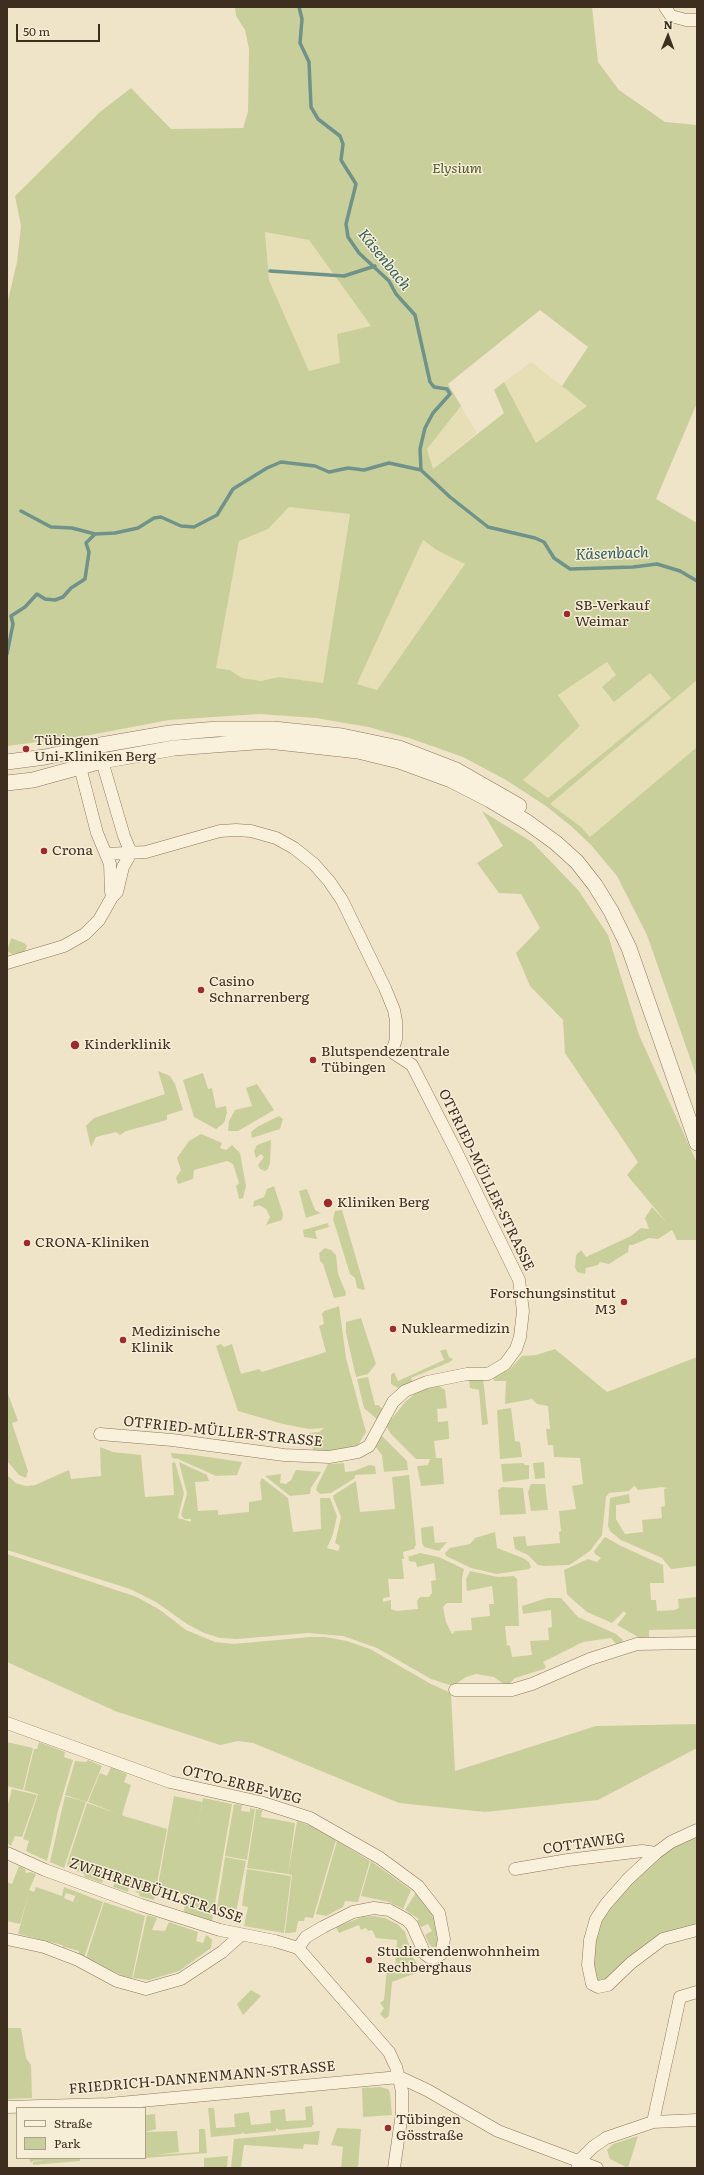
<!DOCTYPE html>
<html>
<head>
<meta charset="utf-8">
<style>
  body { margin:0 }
  #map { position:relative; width:704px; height:2175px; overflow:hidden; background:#f0e4c8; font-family:Literata,serif }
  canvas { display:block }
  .frame { position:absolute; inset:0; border:8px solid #3d2e20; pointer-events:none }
  .legend { position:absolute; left:16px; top:2107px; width:130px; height:52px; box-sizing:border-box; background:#f7eed8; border:1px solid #ada18e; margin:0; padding:5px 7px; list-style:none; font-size:12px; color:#3d2e20 }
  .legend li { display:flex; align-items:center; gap:8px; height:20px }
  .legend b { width:20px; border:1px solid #ada18e }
  .north { position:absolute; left:648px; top:16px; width:40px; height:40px; -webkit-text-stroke:3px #f7eed8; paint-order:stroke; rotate:1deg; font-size:11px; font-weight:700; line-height:16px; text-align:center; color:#3d2e20 }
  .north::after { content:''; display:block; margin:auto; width:14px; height:18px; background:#3d2e20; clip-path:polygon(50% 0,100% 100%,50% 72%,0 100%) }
  .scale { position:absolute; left:16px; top:24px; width:84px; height:18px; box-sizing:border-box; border:2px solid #3d2e20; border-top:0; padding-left:5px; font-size:12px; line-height:14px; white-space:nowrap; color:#3d2e20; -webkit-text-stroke:3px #f7eed8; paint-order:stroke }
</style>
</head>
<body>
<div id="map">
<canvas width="704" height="2175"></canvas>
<div class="frame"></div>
<ul class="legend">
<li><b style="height:5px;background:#faf1dc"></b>Straße</li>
<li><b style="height:11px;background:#c9cf9b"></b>Park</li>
</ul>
<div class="north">N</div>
<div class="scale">50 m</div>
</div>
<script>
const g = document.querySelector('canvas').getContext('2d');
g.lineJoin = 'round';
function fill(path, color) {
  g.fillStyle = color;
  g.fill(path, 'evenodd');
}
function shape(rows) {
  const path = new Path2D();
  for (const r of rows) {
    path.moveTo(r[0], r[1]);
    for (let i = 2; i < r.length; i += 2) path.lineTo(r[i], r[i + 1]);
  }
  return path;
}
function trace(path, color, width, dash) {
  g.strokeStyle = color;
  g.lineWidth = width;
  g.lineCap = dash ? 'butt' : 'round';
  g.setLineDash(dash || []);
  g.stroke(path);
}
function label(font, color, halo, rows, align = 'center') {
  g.font = font + ' Literata,serif';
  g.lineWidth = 3;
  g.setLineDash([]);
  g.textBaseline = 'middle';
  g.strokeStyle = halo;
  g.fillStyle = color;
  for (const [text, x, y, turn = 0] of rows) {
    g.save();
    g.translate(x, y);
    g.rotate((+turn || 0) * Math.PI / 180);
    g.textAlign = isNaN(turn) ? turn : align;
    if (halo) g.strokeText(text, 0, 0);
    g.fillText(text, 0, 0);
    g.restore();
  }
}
fill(shape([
  [265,232,309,240,371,326,340,363,309,371,269,280],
  [531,362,588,406,536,443,504,382],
  [461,406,477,433,433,469,427,449],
  [289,507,350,513,323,683,279,677,261,681,242,678,230,670,216,668,239,541,268,529],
  [423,540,438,551,465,564,377,690,357,684],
  [607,662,616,675,650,673,671,698,548,799,523,780,580,726,558,695],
  [697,680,697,747,590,837,580,826,550,804]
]), '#e6deb5');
fill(shape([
  [235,7,592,7,598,62,619,90,665,122,697,125,697,403,656,499,697,523,697,680,550,804,580,826,590,837,697,747,697,1078,647,935,617,876,591,845,571,826,546,806,506,780,463,757,409,738,368,727,316,718,259,714,169,720,90,735,7,746,7,305,17,262,21,226,15,196,100,112,131,88,171,129,243,128,248,112,249,49,245,30,236,16],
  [265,232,309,240,371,326,337,334,340,363,309,371,269,280],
  [540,310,588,347,562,386,587,406,536,443,504,382,494,390,504,413,433,469,427,449,461,406,448,384],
  [289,507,350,514,323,683,279,677,261,681,242,678,230,670,216,668,239,541,268,529],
  [423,540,438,551,465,564,377,690,357,684],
  [607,662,616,675,602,687,614,702,650,673,671,698,548,798,523,780,580,726,558,695],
  [482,811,532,842,579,891,608,935,639,1035,697,1163,697,1240,677,1240,672,1230,658,1239,649,1238,633,1245,629,1245,628,1252,609,1264,600,1262,598,1265,586,1268,585,1274,577,1272,575,1267,576,1255,581,1250,586,1257,631,1236,641,1228,649,1229,645,1218,652,1207,667,1223,627,1175,638,1162,565,1053,563,1020,530,986,516,953,540,928,521,894,499,893,477,863,503,846],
  [11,938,24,943,27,946,25,952,12,954,7,951],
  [158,1071,170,1076,175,1084,183,1110,167,1115,167,1120,126,1131,120,1135,116,1132,96,1137,91,1147,86,1126,94,1118,165,1094],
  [203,1073,208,1089,212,1088,216,1108,226,1106,227,1113,224,1123,216,1129,194,1117,183,1080],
  [257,1084,274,1110,238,1131,228,1131,229,1121,235,1110,252,1106,246,1088],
  [279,1116,283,1119,280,1129,252,1138,251,1132,257,1127],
  [201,1134,222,1143,220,1148,226,1150,232,1145,240,1153,246,1186,243,1198,239,1199,236,1186,239,1183,233,1164,227,1161,194,1170,193,1179,178,1184,176,1178,181,1170,177,1158,189,1141],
  [271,1140,270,1163,268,1169,265,1171,260,1169,258,1165,264,1157,261,1154,256,1158,254,1151,257,1145],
  [274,1186,283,1214,282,1220,266,1225,270,1217,266,1209,259,1205,253,1207,254,1201,264,1197,267,1189],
  [307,1189,315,1210,321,1213,306,1218,299,1191],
  [342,1210,365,1289,363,1290,357,1288,355,1278,350,1274,333,1219,335,1211],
  [328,1223,329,1227,315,1231,317,1239,304,1237,303,1230],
  [325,1248,331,1250,336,1255,338,1274,346,1293,345,1296,334,1298,323,1264,320,1261,319,1253],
  [339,1306,346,1358,366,1432,358,1445,344,1450,314,1453,309,1433,319,1432,324,1428,309,1429,283,1424,238,1411,216,1346,221,1344,224,1347,232,1344,241,1374,259,1369,262,1372,326,1352,319,1326,324,1324,322,1314,324,1311],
  [361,1318,376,1364,368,1374,356,1377,346,1333,346,1322],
  [446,1349,449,1357,453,1359,450,1362,411,1378,413,1383,398,1388,391,1384,391,1375,394,1372,398,1381,444,1360,440,1351],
  [555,1349,607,1392,697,1357,697,1572,696,1566,671,1569,662,1558,621,1540,610,1531,608,1526,610,1498,629,1494,630,1503,616,1505,616,1519,625,1534,643,1532,642,1520,662,1518,661,1507,665,1506,664,1489,667,1488,662,1487,638,1490,632,1483,634,1486,629,1491,609,1493,606,1497,602,1535,590,1551,574,1562,569,1565,543,1566,538,1565,528,1555,515,1549,513,1537,525,1536,527,1546,560,1543,559,1532,561,1531,559,1511,576,1509,572,1486,583,1484,580,1458,554,1457,553,1445,548,1445,546,1429,550,1429,548,1406,537,1404,532,1399,505,1404,506,1381,494,1381,493,1377,510,1369,522,1356,536,1355],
  [368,1377,375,1405,378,1405,384,1410,378,1420,364,1408,357,1379],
  [483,1377,488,1424,482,1425,479,1390,470,1388,469,1378],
  [437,1384,445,1390,447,1408,437,1409,438,1422,448,1421,449,1434,449,1439,434,1441,436,1458,442,1458,444,1484,421,1486,417,1466,428,1465,430,1459,416,1459,391,1434,386,1426,406,1401,415,1394],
  [7,1391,18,1421,12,1423,28,1471,26,1478,19,1475,7,1461],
  [511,1408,515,1441,520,1442,522,1457,500,1459,497,1410],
  [381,1435,407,1461,408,1470,384,1472,382,1455,375,1446],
  [100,1447,113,1452,141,1455,145,1497,174,1495,172,1463,175,1462,184,1493,178,1518,191,1522,191,1519,184,1519,181,1515,187,1494,179,1462,207,1475,209,1481,195,1482,198,1511,218,1510,218,1515,249,1512,249,1502,262,1500,260,1482,262,1478,288,1498,293,1532,321,1529,320,1498,330,1498,337,1516,333,1534,327,1548,338,1551,340,1546,335,1543,341,1517,333,1497,334,1495,356,1481,360,1512,395,1509,392,1477,409,1475,416,1545,414,1549,403,1552,404,1559,402,1559,404,1579,388,1579,390,1597,383,1598,383,1602,391,1600,391,1609,397,1611,418,1609,417,1601,420,1597,429,1597,432,1593,431,1581,436,1580,434,1563,417,1567,416,1562,409,1561,408,1557,420,1553,439,1557,464,1569,462,1578,462,1603,447,1603,443,1607,446,1622,452,1634,455,1631,472,1630,471,1618,490,1616,489,1604,494,1604,492,1586,467,1591,466,1579,470,1571,498,1577,514,1576,517,1579,519,1626,505,1626,507,1644,505,1644,510,1646,512,1657,532,1655,530,1641,549,1640,548,1628,552,1627,551,1610,523,1614,522,1606,547,1598,561,1598,578,1617,616,1634,623,1640,622,1643,616,1644,611,1638,583,1642,543,1662,546,1667,544,1669,515,1678,508,1685,505,1685,494,1677,476,1674,466,1677,453,1686,431,1679,377,1648,343,1636,308,1633,237,1639,220,1638,204,1633,187,1624,156,1602,130,1589,7,1550,7,1475,16,1483,26,1486,35,1485,69,1470,71,1479,101,1476],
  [171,1453,194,1455,242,1462,237,1475,216,1476,178,1459,172,1458],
  [544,1462,545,1478,535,1479,533,1463],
  [344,1463,345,1472,354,1471,369,1465,375,1466,376,1474,355,1475,355,1478,331,1493,320,1494,316,1490,317,1486,328,1464],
  [523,1463,525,1465,529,1465,529,1479,503,1482,501,1464],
  [296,1470,321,1472,311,1488,310,1494,290,1496,265,1476,281,1474,280,1483,286,1484,291,1480],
  [531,1484,545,1484,548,1510,531,1511,528,1492],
  [502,1487,523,1488,526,1514,500,1515,498,1490],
  [433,1526,435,1543,447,1542,439,1551,424,1547,422,1543,421,1528],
  [495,1532,497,1548,523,1558,529,1562,531,1567,529,1569,497,1574,471,1568,446,1556,445,1553,450,1548,470,1544,475,1538],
  [605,1537,621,1546,663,1565,664,1583,650,1583,651,1600,656,1600,657,1611,675,1610,679,1608,678,1599,697,1597,697,1629,649,1630,649,1637,640,1638,617,1625,626,1614,624,1611,612,1623,587,1612,572,1599,567,1594,564,1570,588,1559,597,1562,601,1558,595,1554,594,1551],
  [7,1554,137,1597,160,1610,186,1630,215,1642,234,1644,310,1637,325,1637,347,1641,370,1649,431,1684,451,1693,455,1771,596,1726,697,1724,697,1748,598,1800,485,1812,399,1803,253,1743,238,1741,220,1745,115,1711,7,1662],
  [7,1742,33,1748,23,1790,7,1786],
  [39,1742,65,1752,64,1757,73,1760,58,1811,47,1861,26,1851,29,1841,23,1839,35,1803,37,1804,35,1803,38,1794,24,1790,34,1749,37,1749],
  [88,1760,102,1766,87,1802,65,1795,75,1761,86,1762],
  [111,1767,127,1774,124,1782,131,1785,122,1815,124,1816,102,1883,85,1877,84,1874,68,1867,67,1864,87,1803,116,1813,88,1802,100,1773,107,1776],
  [12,1789,37,1795,22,1837,15,1836,11,1846,7,1843,7,1808],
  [65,1796,86,1802,64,1868,50,1862],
  [174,1796,202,1802,197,1827,203,1798,232,1804,212,1921,184,1912,185,1894,157,1891],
  [234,1804,242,1805,241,1811,250,1812,250,1808,255,1809,247,1860,225,1856],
  [256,1809,262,1810,261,1817,295,1823,288,1874,247,1868],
  [124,1816,167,1829,154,1900,139,1896,140,1894,136,1892,137,1884,130,1883,128,1892,113,1887,116,1879,109,1876,110,1873,106,1871],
  [297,1821,311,1826,336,1840,313,1918,305,1917,304,1921,298,1921,296,1932,290,1933,285,1933,292,1875,288,1874],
  [697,1830,697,1930,663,1939,608,1985,589,1976,596,1919,628,1879],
  [337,1841,370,1861,358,1902,345,1901,343,1907,326,1916,316,1914],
  [225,1857,246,1861,235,1918,216,1914],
  [371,1861,411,1890,403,1909,389,1902,361,1896],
  [19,1866,25,1869,26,1873,30,1872,36,1874,29,1890,34,1892,36,1887,51,1892,44,1918,51,1892,62,1896,64,1887,77,1892,75,1896,66,1893,64,1898,73,1902,77,1892,103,1902,84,1958,78,1955,79,1951,65,1947,64,1948,62,1945,18,1934,29,1892,20,1924,7,1921,7,1882,12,1884],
  [247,1869,291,1876,284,1933,244,1926,248,1907,242,1906],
  [417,1891,429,1906,434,1918,439,1941,436,1947,432,1947,429,1944,425,1935,432,1931,428,1924,421,1927,417,1921,419,1919,405,1910],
  [104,1902,145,1916,132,1978,123,1976,86,1958],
  [147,1915,157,1918,152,1930,165,1931,169,1922,198,1932,196,1941,203,1943,206,1935,208,1936,212,1940,211,1948,179,1971,149,1980,133,1978],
  [374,1916,385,1918,397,1924,405,1932,413,1957,418,1966,424,1970,392,1982,389,2016,385,2019,380,2014,384,2008,380,2003,384,2000,387,1967,395,1967,397,1940,376,1938,372,1930,368,1931,366,1928,361,1930,359,1925,339,1933,336,1927,362,1917],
  [251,1990,261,1996,243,2015,237,2004],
  [7,2028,21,2028,26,2058,31,2065,32,2098,7,2099],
  [380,2087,388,2089,390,2093,392,2115,363,2117,362,2088],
  [312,2106,314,2125,312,2125,312,2127,279,2130,276,2128,276,2131,244,2134,243,2132,241,2134,211,2137,208,2108,214,2108,216,2128,235,2127,234,2114,249,2112,251,2125,271,2123,270,2111,285,2109,286,2121,306,2120,305,2107],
  [155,2114,156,2129,145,2132,145,2115],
  [337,2128,361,2129,358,2168,341,2168,343,2147,331,2145],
  [199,2129,205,2129,207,2153,146,2158,145,2132,177,2131,179,2152,155,2155,199,2152],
  [320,2131,318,2145,304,2144,303,2149,244,2145,241,2168,231,2168,234,2139],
  [638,2136,628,2168,610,2159,607,2150,613,2144],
  [228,2156,227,2168,204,2168,204,2158],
  [29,2158,80,2158,80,2161,33,2165,33,2162,44,2160,33,2161,31,2163]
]), '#c9cf9b');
trace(shape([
  [299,7,302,19,300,43,309,62,311,107,318,119,340,136,343,144,341,160,356,184,346,224,348,237,359,253,389,281,396,294,415,315,430,382,434,387,447,389,450,394,433,413,425,428,420,449,421,470,450,497,488,527,535,538,544,542,554,558,570,569,633,567,657,564,680,571,697,581],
  [270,271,344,276,375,266],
  [21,511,51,527,72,528,95,534,115,533,138,528,154,518,161,517,181,526,194,527,217,515,233,489,267,468,281,462,315,466,329,472,348,468,364,470,389,463,421,470],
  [7,654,13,624,11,616,25,607,37,594,45,599,55,600,63,597,71,588,85,579,89,552,86,543,95,534]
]), '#6f938a', 3.5);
const minor = shape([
  [665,7,671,16,686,20,697,20],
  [85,759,80,767,97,833,110,864,111,892],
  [7,963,64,946,85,934,99,920,112,897,117,892,123,867,131,853,124,836,102,761,74,751],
  [100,1434,172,1440,284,1455,329,1457,358,1452,369,1446,393,1402,405,1391,427,1382,467,1374,488,1374,505,1364,516,1349,520,1337,523,1311,519,1280,456,1151,412,1065,392,1052,396,1039,396,1021,394,1010,385,988,342,900,329,881,314,864,294,848,276,838,251,831,236,830,220,831,146,852,106,854],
  [455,1690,512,1690,532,1684,590,1659,637,1644,697,1643],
  [7,1723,170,1782,260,1802,310,1818,380,1858,418,1886,439,1913,444,1939,441,1954,434,1958,429,1957,425,1954,412,1925,407,1920,389,1910,374,1908,353,1912,323,1927,306,1937,298,1948],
  [697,1830,671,1842,656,1853,628,1879,606,1904,596,1919,590,1940,588,1965,592,1984,598,1987,608,1985,631,1963,663,1939,697,1930],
  [7,1853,45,1870,141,1905,220,1930,275,1941,298,1948,389,2052,396,2067,402,2091,402,2113,394,2168],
  [515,1869,568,1860,642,1851,656,1853],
  [7,1939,44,1947,78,1960,117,1981,146,1989,181,1979,222,1952,241,1935],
  [7,2107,109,2104,399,2077,427,2090,498,2131,597,2168],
  [653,2122,680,1997,697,1992],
  [578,2166,580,2160,593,2147,606,2138,653,2122,697,2120]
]);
const tertiary = shape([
  [7,762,45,757,95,746,170,733,217,729,273,729,342,736,399,748,456,770,519,806],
  [7,783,33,780,102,761,174,748,268,741,358,751,399,761,451,780,490,800,527,822,556,843,577,862,595,885,611,911,629,948,697,1143]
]);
trace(minor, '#8d765c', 13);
trace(tertiary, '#8d765c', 16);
trace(minor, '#faf1dc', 12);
trace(tertiary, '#faf1dc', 15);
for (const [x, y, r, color] of [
  [567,614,4,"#9e2a2b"],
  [26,749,4,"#9e2a2b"],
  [44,851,4,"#9e2a2b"],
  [201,990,4,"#9e2a2b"],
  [75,1045,5,"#9e2a2b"],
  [313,1060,4,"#9e2a2b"],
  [328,1203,5,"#9e2a2b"],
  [27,1243,4,"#9e2a2b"],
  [624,1302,4,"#9e2a2b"],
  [393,1329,4,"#9e2a2b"],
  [123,1340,4,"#9e2a2b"],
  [369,1960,4,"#9e2a2b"],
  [388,2128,4,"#9e2a2b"]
]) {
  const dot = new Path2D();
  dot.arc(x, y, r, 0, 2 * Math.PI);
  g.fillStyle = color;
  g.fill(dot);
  trace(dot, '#f7eed8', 1.5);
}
label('italic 14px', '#4d5a26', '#f7eed8', [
  ["Elysium",457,169]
]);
label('14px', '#3d2e20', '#f7eed8', [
  ["SB-Verkauf",575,606],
  ["Weimar",575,622],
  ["Tübingen",34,741],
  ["Uni-Kliniken Berg",34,757],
  ["Crona",52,851],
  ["Casino",209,982],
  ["Schnarrenberg",209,998],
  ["Kinderklinik",84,1045],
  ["Blutspendezentrale",321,1052],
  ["Tübingen",321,1068],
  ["Kliniken Berg",337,1203],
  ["CRONA-Kliniken",35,1243],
  ["Forschungsinstitut",616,1294,"right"],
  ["M3",616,1310,"right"],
  ["Nuklearmedizin",401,1329],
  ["Medizinische",131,1332],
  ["Klinik",131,1348],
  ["Studierendenwohnheim",377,1952],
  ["Rechberghaus",377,1968],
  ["Tübingen",396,2120],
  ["Gösstraße",396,2136]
], 'left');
label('14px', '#3d2e20', '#f7eed8', [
  ["OTFRIED-MÜLLER-STRASSE",486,1180,64],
  ["OTFRIED-MÜLLER-STRASSE",223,1432,6],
  ["OTTO-ERBE-WEG",242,1785,14],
  ["COTTAWEG",584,1844,-8],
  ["ZWEHRENBÜHLSTRASSE",156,1891,18],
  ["FRIEDRICH-DANNENMANN-STRASSE",202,2078,-5]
]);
label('italic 15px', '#2f5d5a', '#f7eed8', [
  ["Käsenbach",384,260,51],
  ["Käsenbach",612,554,-2]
]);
</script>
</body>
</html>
